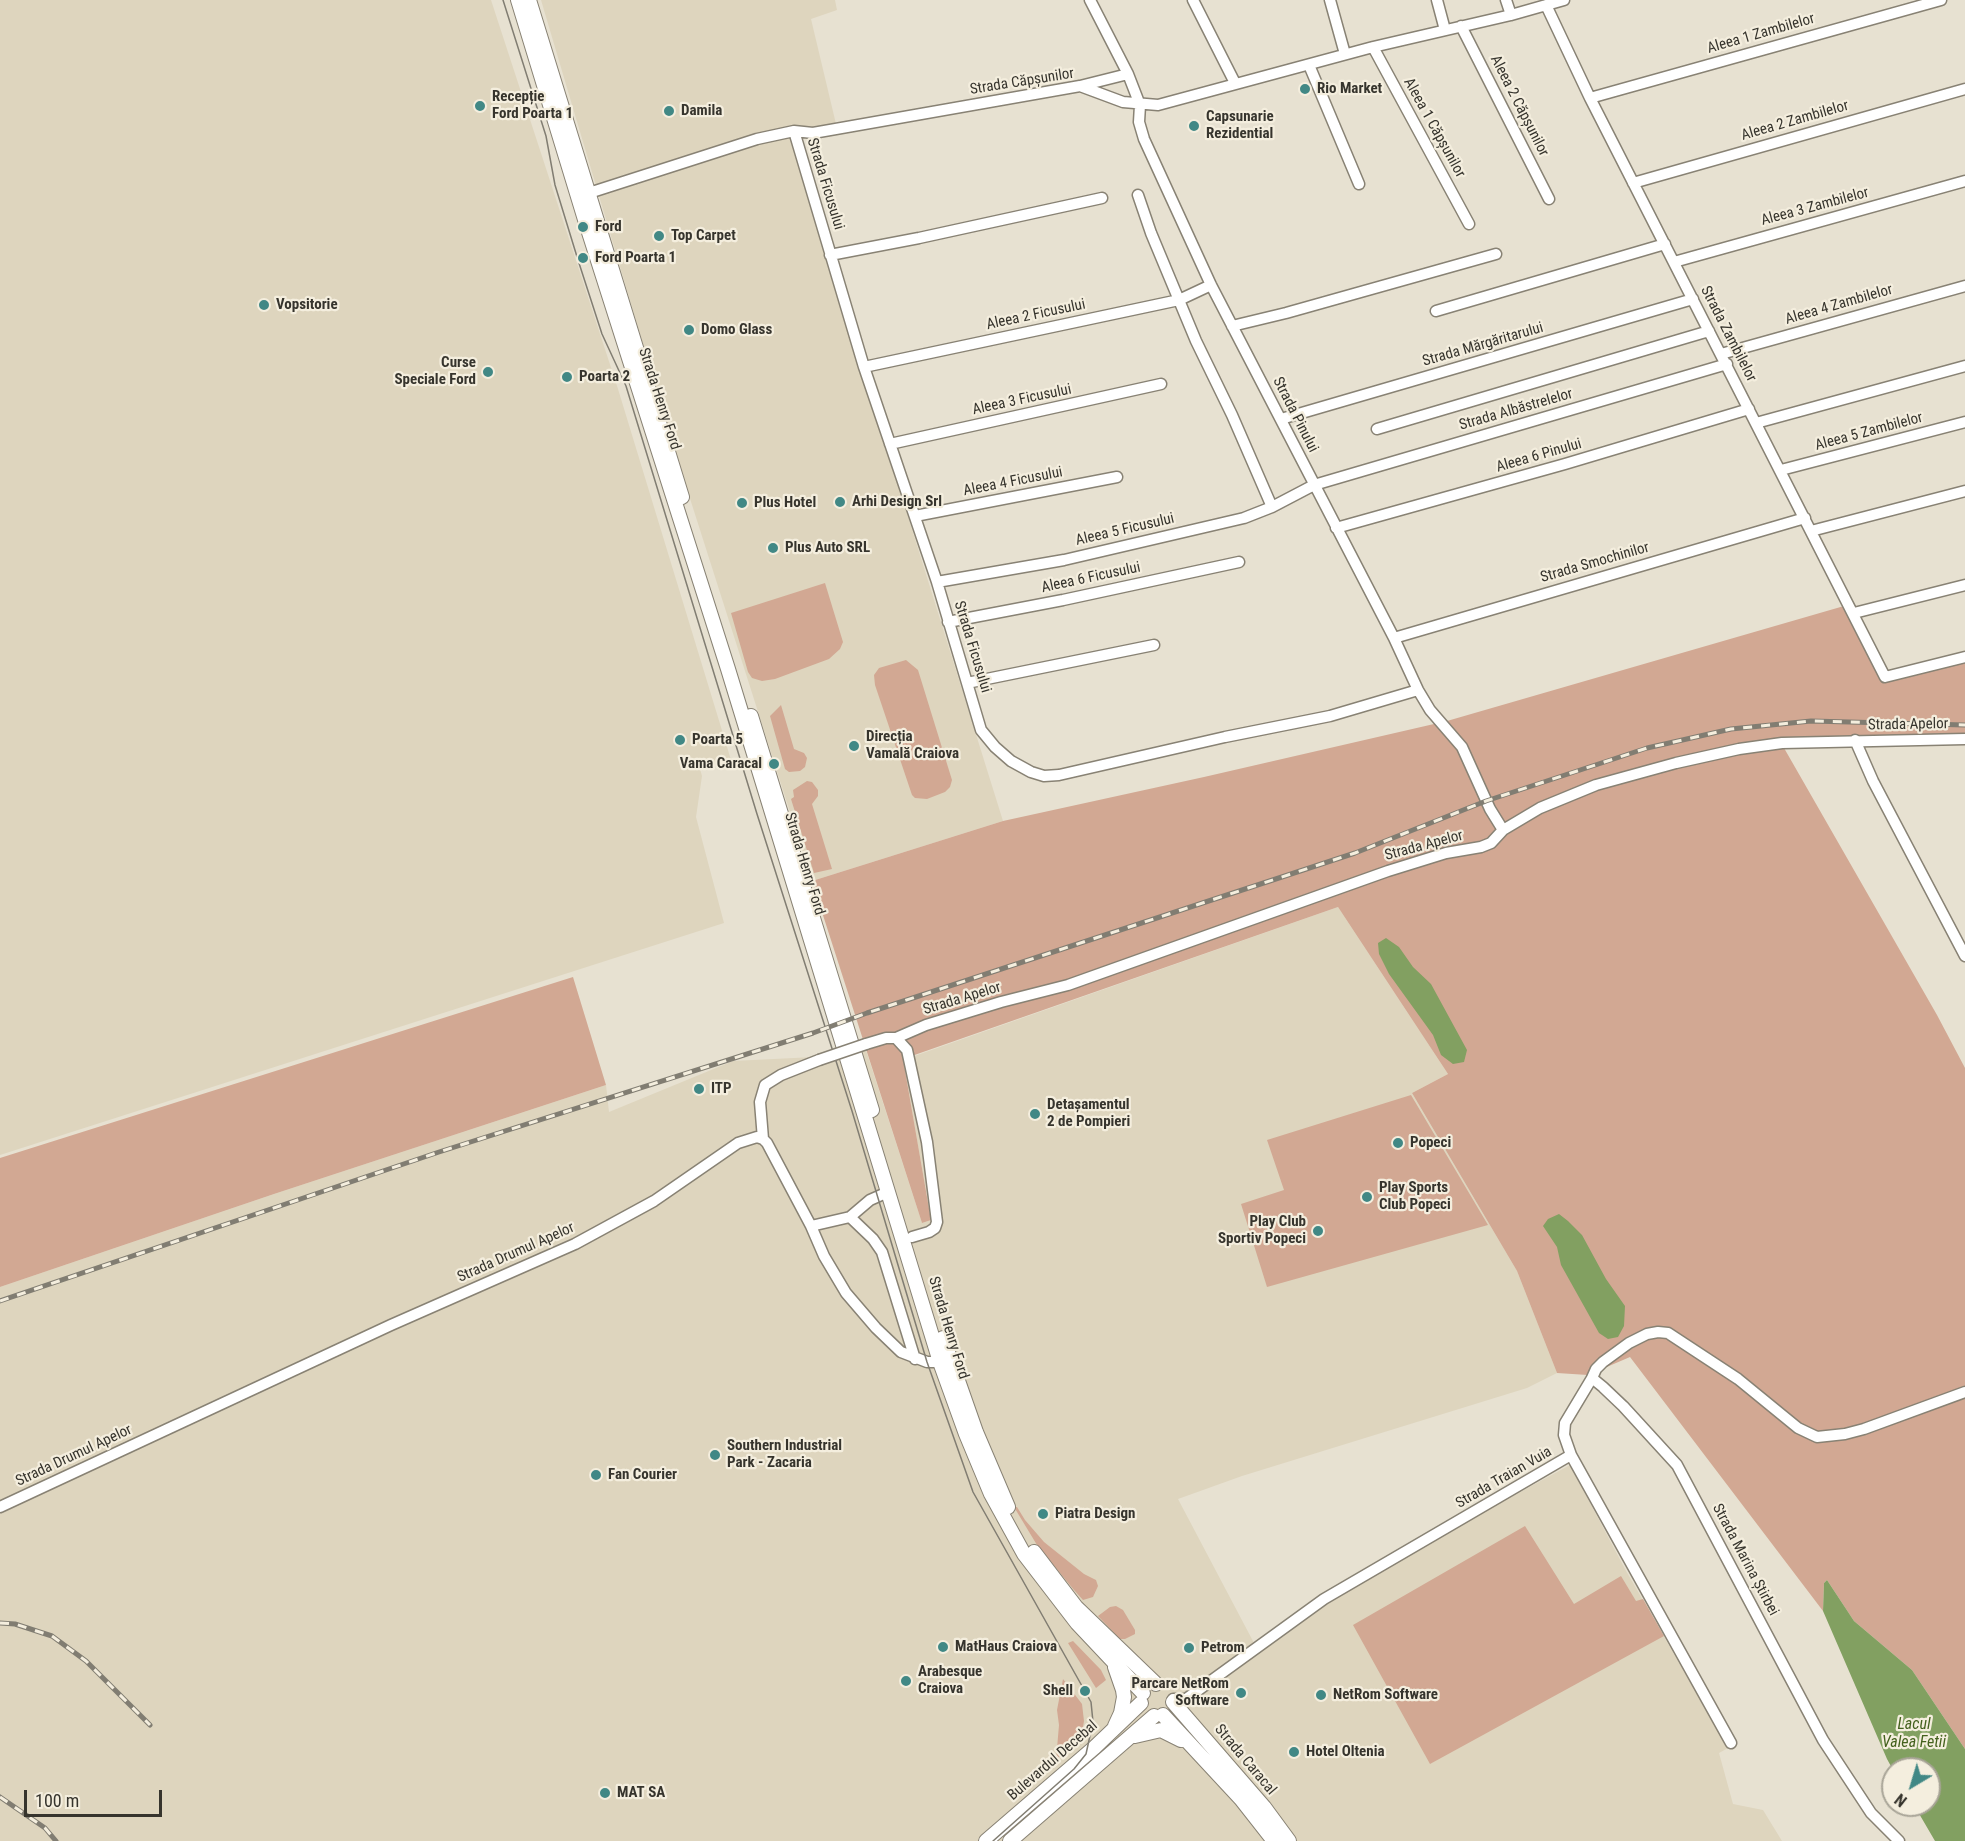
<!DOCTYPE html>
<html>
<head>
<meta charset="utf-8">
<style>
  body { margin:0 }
  #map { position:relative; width:1965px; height:1841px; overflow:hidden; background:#e7e1d1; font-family:"Roboto Condensed",sans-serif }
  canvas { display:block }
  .north { position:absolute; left:1881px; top:1757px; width:60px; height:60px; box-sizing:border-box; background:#f4eede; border:2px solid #a8a497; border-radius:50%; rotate:218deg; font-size:16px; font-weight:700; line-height:24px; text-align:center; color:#36342d }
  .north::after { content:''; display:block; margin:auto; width:21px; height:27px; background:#418885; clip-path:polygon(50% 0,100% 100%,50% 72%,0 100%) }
  .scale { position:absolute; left:24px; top:1790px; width:138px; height:27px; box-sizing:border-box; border:3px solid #36342d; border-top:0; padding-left:8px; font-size:18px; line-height:21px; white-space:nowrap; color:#36342d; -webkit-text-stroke:4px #f4eede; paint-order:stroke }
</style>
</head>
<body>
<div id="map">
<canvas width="1965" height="1841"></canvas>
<div class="north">N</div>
<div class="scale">100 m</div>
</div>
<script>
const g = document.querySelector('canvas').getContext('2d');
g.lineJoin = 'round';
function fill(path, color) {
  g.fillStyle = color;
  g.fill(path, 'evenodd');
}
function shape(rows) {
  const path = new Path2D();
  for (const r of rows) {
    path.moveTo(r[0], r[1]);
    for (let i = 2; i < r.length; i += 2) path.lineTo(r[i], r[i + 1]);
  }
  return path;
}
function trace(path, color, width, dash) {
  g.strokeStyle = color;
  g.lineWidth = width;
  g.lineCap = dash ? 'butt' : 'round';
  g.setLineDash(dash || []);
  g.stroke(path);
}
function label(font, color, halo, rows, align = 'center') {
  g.font = font + ' "Roboto Condensed",sans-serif';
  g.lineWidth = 4.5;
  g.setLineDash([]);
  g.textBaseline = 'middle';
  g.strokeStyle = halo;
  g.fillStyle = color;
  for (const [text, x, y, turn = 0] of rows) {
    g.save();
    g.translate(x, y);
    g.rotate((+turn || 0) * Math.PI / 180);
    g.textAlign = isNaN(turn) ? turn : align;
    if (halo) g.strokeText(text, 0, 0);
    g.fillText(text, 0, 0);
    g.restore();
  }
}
fill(shape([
  [0,0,491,0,618,389,731,760,700,769,702,776,696,817,724,923,0,1155],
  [541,0,835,0,837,10,811,19,836,124,789,135,1003,821,812,881,671,439],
  [1338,907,1448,1074,1412,1093,1517,1271,1557,1373,1527,1388,1242,1476,1178,1499,1254,1643,1351,1584,1570,1465,1625,1569,1728,1748,1719,1753,1733,1804,1763,1810,1782,1841,0,1841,0,1287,274,1194,606,1085,609,1112,733,1061,814,1057,863,1041,922,1223,931,1220,903,1060]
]), '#ded5be');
fill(shape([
  [825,583,843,642,840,649,829,659,775,679,762,681,752,678,748,672,731,613],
  [1844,606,1890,678,1965,657,1965,734,1845,736,1780,741,1937,1015,1965,1068,1965,1749,1912,1670,1854,1621,1827,1580,1824,1583,1823,1611,1630,1357,1588,1375,1557,1373,1517,1271,1412,1093,1448,1074,1338,907,903,1059,931,1220,922,1223,812,881,1003,821,1204,777,1447,721],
  [906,660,918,670,952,780,950,787,945,792,927,799,915,798,912,795,875,685,874,675,879,668],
  [781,705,794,749,804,753,807,758,805,767,800,771,789,772,785,769,770,716],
  [807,781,812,782,818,790,818,796,812,804,832,869,814,873,791,799,794,797,793,790],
  [573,977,606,1085,274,1194,0,1287,0,1158],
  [1411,1095,1488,1225,1267,1287,1241,1204,1284,1190,1267,1140],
  [1014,1507,1017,1507,1025,1520,1044,1542,1084,1574,1096,1580,1098,1586,1093,1597,1083,1600,1074,1590,1037,1545],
  [1525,1526,1574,1604,1621,1576,1636,1601,1643,1599,1664,1636,1430,1764,1353,1625],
  [1116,1606,1123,1610,1135,1630,1135,1634,1125,1639,1120,1639,1098,1616,1110,1607],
  [1073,1641,1101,1670,1106,1680,1096,1688,1068,1643],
  [1063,1679,1082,1704,1084,1721,1082,1733,1075,1743,1056,1760,1059,1725,1057,1710]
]), '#d2a893');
fill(shape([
  [1386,938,1399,947,1413,967,1431,984,1467,1050,1464,1062,1453,1064,1441,1055,1433,1035,1389,974,1379,954,1378,943],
  [1559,1214,1568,1221,1582,1235,1606,1279,1625,1306,1624,1326,1618,1337,1608,1339,1599,1333,1561,1265,1557,1247,1543,1226,1548,1219],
  [1827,1580,1854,1621,1912,1670,1965,1749,1965,1841,1935,1841,1914,1805,1929,1805,1929,1769,1893,1770,1887,1759,1823,1611,1824,1583]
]), '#82a061');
const minor = shape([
  [1090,0,1128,74,1140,105,1139,122,1144,139,1211,285,1394,638,1418,690,1430,710,1462,747,1490,809,1503,830],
  [1193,0,1235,83],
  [1330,0,1345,54],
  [1437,0,1445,30],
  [1506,0,1511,15],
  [1546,5,1590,98,1885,677,1965,657],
  [1461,26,1549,199],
  [1373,47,1469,224],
  [1309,65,1359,184],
  [1080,86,1123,102,1158,105,1373,47,1511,15,1564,0],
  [1590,98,1941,0],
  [794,131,864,367,937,582,981,730,995,747,1011,761,1031,772,1044,776,1059,775,1225,737,1330,716,1418,690],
  [1633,183,1965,89],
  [589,193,757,139,794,131,813,133,1080,86,1128,74],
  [1138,195,1151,233,1196,341,1232,415,1272,507],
  [830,255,919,238,1102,198],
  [1674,262,1965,181],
  [1436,311,1665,244],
  [1232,326,1286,313,1496,254],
  [1721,354,1965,286],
  [864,367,1179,300,1211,285],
  [1281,419,1693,299],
  [1756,423,1965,366],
  [1377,429,1709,331],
  [890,444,1161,384],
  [1781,470,1965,422],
  [915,516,1117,477],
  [1336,528,1565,464,1749,409],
  [1811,531,1965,491],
  [937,582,1064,560,1244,518,1272,507,1314,485,1727,364],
  [1854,613,1965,585],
  [948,622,1063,600,1239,562],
  [1394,638,1805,518],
  [967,683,1154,645],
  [1855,740,1873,781,1965,956],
  [896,1038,907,1050,927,1142,937,1222,935,1228,929,1232,912,1237],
  [866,1044,886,1038,896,1038,926,1025,1001,1002,1068,985,1388,871,1446,853,1481,847,1491,843,1503,830,1540,808,1596,785,1676,763,1739,749,1782,743,1965,739],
  [763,1139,760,1102,765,1085,781,1075,819,1060],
  [850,1217,873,1239,882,1252,915,1359],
  [811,1226,850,1217,870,1200,888,1192],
  [1592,1378,1596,1369,1603,1362,1629,1343,1647,1334,1658,1332,1668,1333,1738,1379,1798,1428,1817,1437,1845,1434,1864,1429,1965,1392],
  [1571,1455,1564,1435,1565,1423,1592,1378,1603,1387,1623,1406,1677,1465,1823,1740,1871,1813,1899,1841],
  [0,1507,391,1325,575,1244,654,1201,738,1143,757,1137,763,1139,767,1143,811,1226,824,1256,846,1293,876,1328,901,1352,927,1362,940,1362],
  [1173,1699,1186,1699,1324,1599,1571,1455,1731,1743]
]);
const major = shape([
  [518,0,586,223,728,669,940,1362,966,1434,991,1494,1024,1554,1077,1623,1143,1693],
  [529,0,682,497],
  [751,716,872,1110],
  [943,1338,976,1432,1008,1507],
  [1034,1552,1076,1607,1156,1684],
  [1115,1667,1123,1690,1124,1697,1121,1713,1115,1726],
  [1173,1702,1264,1807,1289,1841],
  [1163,1715,1241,1799,1274,1841],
  [1135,1736,1161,1730,1181,1740],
  [986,1841,1095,1747,1141,1703],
  [1010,1841,1154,1716]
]);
trace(minor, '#888274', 13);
trace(major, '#888274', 16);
trace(minor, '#fff', 10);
trace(major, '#fff', 14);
trace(shape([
  [503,0,546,136,555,185,578,260,602,334,626,386,757,814,852,1111,927,1362,973,1492,1091,1702,1093,1722,1086,1754,1074,1769,993,1841]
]), '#817d72', 1.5);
const rail = shape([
  [0,1301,439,1152,813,1033,867,1013,1355,853,1486,801,1647,748,1731,729,1811,721,1965,725],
  [0,1623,15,1624,52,1636,86,1661,150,1725],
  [0,1797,45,1828,56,1841]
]);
trace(rail, '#817d72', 5);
trace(rail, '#f4eede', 3, [9]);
const minorBridge = shape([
  [819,1060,866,1044]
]);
trace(minorBridge, '#888274', 13, []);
trace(minorBridge, '#fff', 10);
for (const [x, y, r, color] of [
  [1305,89,6,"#418885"],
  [480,106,6,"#418885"],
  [669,111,6,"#418885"],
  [1194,126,6,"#418885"],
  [583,227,6,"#418885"],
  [659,236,6,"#418885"],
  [583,258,6,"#418885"],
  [264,305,6,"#418885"],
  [689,330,6,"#418885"],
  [488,372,6,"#418885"],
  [567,377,6,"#418885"],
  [840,502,6,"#418885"],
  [742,503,6,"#418885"],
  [773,548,6,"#418885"],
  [680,740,6,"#418885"],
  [854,746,6,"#418885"],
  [774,764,6,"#418885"],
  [699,1089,6,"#418885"],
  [1035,1114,6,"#418885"],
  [1398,1143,6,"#418885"],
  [1367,1197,6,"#418885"],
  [1318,1231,6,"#418885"],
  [715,1455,6,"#418885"],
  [596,1475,6,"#418885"],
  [1043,1514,6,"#418885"],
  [943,1647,6,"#418885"],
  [1189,1648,6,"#418885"],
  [906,1681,6,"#418885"],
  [1085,1691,6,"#418885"],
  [1241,1693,6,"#418885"],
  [1321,1695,6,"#418885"],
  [1294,1752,6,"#418885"],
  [605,1793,6,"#418885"]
]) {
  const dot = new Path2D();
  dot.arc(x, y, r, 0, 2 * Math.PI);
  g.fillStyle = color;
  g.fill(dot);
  trace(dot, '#f4eede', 2);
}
label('15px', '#36342d', '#f4eede', [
  ["Aleea 1 Zambilelor",1761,34,-16],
  ["Strada Căpșunilor",1022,82,-9],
  ["Aleea 2 Căpșunilor",1519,106,63],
  ["Aleea 2 Zambilelor",1795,121,-16],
  ["Aleea 1 Căpșunilor",1434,128,61],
  ["Strada Ficusului",825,184,73],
  ["Aleea 3 Zambilelor",1815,207,-15],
  ["Aleea 4 Zambilelor",1839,305,-16],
  ["Aleea 2 Ficusului",1036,315,-12],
  ["Strada Zambilelor",1728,334,63],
  ["Strada Mărgăritarului",1483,345,-16],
  ["Strada Henry Ford",659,399,72],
  ["Aleea 3 Ficusului",1022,400,-12],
  ["Strada Albăstrelelor",1516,410,-16],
  ["Strada Pinului",1295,415,63],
  ["Aleea 5 Zambilelor",1869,432,-15],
  ["Aleea 6 Pinului",1539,456,-16],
  ["Aleea 4 Ficusului",1013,482,-11],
  ["Aleea 5 Ficusului",1125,530,-13],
  ["Strada Smochinilor",1595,563,-16],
  ["Aleea 6 Ficusului",1091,578,-12],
  ["Strada Ficusului",972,647,73],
  ["Strada Apelor",1908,725,-1],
  ["Strada Apelor",1424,846,-15],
  ["Strada Henry Ford",804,864,73],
  ["Strada Apelor",962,999,-17],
  ["Strada Drumul Apelor",516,1253,-24],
  ["Strada Henry Ford",948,1328,73],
  ["Strada Drumul Apelor",74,1456,-25],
  ["Strada Traian Vuia",1504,1478,-30],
  ["Strada Marina Știrbei",1745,1560,62],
  ["Strada Caracal",1245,1760,50],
  ["Bulevardul Decebal",1053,1761,-41]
]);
label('bold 15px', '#36342d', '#f4eede', [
  ["Rio Market",1317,89],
  ["Recepție",492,97],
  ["Ford Poarta 1",492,114],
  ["Damila",681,111],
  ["Capsunarie",1206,117],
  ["Rezidential",1206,134],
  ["Ford",595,227],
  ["Top Carpet",671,236],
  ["Ford Poarta 1",595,258],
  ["Vopsitorie",276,305],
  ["Domo Glass",701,330],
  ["Curse",476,363,"right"],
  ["Speciale Ford",476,380,"right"],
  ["Poarta 2",579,377],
  ["Arhi Design Srl",852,502],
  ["Plus Hotel",754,503],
  ["Plus Auto SRL",785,548],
  ["Direcția",866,737],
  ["Vamală Craiova",866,754],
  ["Poarta 5",692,740],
  ["Vama Caracal",762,764,"right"],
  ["ITP",711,1089],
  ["Detașamentul",1047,1105],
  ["2 de Pompieri",1047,1122],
  ["Popeci",1410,1143],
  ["Play Sports",1379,1188],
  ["Club Popeci",1379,1205],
  ["Play Club",1306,1222,"right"],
  ["Sportiv Popeci",1306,1239,"right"],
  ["Southern Industrial",727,1446],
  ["Park - Zacaria",727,1463],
  ["Fan Courier",608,1475],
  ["Piatra Design",1055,1514],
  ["MatHaus Craiova",955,1647],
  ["Petrom",1201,1648],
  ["Arabesque",918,1672],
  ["Craiova",918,1689],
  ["Parcare NetRom",1229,1684,"right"],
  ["Software",1229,1701,"right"],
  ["Shell",1073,1691,"right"],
  ["NetRom Software",1333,1695],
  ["Hotel Oltenia",1306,1752],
  ["MAT SA",617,1793]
], 'left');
label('italic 16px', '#44611e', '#f4eede', [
  ["Lacul",1914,1725],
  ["Valea Fetii",1914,1743]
]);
</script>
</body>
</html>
